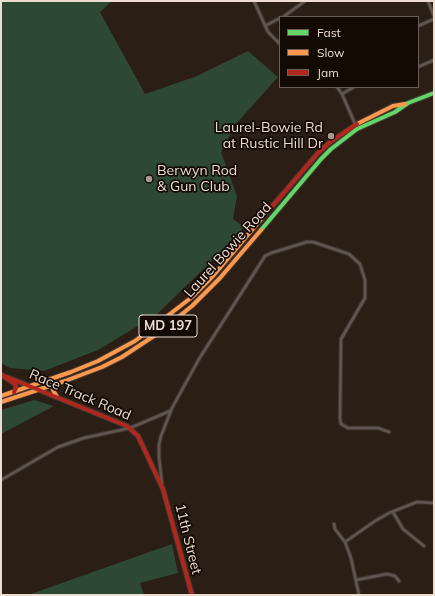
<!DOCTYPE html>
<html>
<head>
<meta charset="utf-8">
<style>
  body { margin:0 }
  #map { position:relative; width:435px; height:596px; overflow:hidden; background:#2b1e15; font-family:Mulish,sans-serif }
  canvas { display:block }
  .frame { position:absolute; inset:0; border:2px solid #ecdcd2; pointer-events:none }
  .legend { position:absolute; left:279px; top:16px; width:140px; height:72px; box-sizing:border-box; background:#140a04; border:1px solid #6a5e56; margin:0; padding:5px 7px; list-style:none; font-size:12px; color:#ecdcd2 }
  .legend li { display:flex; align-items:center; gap:8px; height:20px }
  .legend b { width:20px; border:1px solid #6a5e56 }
</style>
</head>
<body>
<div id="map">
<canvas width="435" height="596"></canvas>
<div class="frame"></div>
<ul class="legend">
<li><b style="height:5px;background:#63d668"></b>Fast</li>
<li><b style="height:5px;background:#ff974d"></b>Slow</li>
<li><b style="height:5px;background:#b3261e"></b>Jam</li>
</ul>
</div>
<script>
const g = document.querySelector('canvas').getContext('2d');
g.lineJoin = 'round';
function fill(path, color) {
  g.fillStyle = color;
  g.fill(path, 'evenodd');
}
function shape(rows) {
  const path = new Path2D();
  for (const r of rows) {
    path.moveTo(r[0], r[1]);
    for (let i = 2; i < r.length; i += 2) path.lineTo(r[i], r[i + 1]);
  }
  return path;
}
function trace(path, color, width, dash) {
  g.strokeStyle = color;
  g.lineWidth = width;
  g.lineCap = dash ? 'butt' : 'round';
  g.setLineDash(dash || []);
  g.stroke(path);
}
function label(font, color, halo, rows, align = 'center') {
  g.font = font + ' Mulish,sans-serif';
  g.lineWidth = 3.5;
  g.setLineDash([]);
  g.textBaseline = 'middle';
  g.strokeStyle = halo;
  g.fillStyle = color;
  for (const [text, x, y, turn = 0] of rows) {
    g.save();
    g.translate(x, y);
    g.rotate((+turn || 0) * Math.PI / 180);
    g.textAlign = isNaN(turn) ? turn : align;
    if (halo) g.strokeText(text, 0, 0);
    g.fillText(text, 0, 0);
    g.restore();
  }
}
fill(shape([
  [1,1,112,1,100,12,145,94,197,76,248,51,278,77,236,124,221,152,237,196,233,219,244,227,218,255,156,315,98,350,44,371,10,368,1,363],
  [34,400,54,406,1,434,1,410],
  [172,544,178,573,140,583,144,595,28,595]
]), '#2d4833');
const street = shape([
  [254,1,268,32,280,44],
  [428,1,434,16],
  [283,17,305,1],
  [265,26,280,18],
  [418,26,434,19],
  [418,67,434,60],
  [337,87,342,94,355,124],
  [342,94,354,87],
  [242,146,260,147,264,146,266,144],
  [1,480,58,447,84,438,130,428,170,411],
  [162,484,159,457,159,445,161,436,172,408,199,359,265,256,271,253,307,242,313,242,349,254,360,264,365,280,365,298,341,339,340,418,341,424,348,428,378,428,389,432],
  [393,512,403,529,424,546],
  [334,524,335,529,345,542,351,558,359,595],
  [345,542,375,521,389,513,417,502,434,503],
  [356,580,387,574,395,576,399,581]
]);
const fast = shape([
  [261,230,321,159,331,149,357,129,395,112,408,103,434,93]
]);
const slow = shape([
  [357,124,393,106,405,104],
  [55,385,53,390,57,397],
  [1,396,71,372,98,361,135,341,192,297,213,276,263,217],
  [1,402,65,381,102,367,122,357,157,334,192,306,220,278,261,230]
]);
const jam = shape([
  [263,217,318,153,330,142,357,124],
  [2,375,15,384,16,388,14,392],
  [7,377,127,426,138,436,163,489,192,595]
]);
trace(street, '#423831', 4.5);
trace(fast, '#423831', 6);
trace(slow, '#423831', 6);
trace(jam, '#423831', 6);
trace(street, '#60554f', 2.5);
trace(fast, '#63d668', 4);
trace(slow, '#ff974d', 4);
trace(jam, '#b3261e', 4);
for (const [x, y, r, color] of [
  [331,136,4,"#a89a90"],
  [149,179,4,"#a89a90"]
]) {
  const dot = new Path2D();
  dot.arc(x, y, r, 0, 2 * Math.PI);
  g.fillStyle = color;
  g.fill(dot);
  trace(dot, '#140a04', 1.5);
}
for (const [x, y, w] of [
  [168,326,58]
]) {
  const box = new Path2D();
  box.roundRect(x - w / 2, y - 11, w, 22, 3);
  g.fillStyle = '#140a04';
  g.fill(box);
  trace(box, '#ecdcd2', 1);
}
label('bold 13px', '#ecdcd2', null, [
  ["MD 197",168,326]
]);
label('14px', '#ecdcd2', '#140a04', [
  ["Laurel-Bowie Rd",323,128],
  ["at Rustic Hill Dr",323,144],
  ["Berwyn Rod",157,171,"left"],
  ["& Gun Club",157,187,"left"]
], 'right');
label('14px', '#ecdcd2', '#140a04', [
  ["Laurel Bowie Road",228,250,-48],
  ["Race Track Road",80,395,23],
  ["11th Street",188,539,76]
]);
</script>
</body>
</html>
